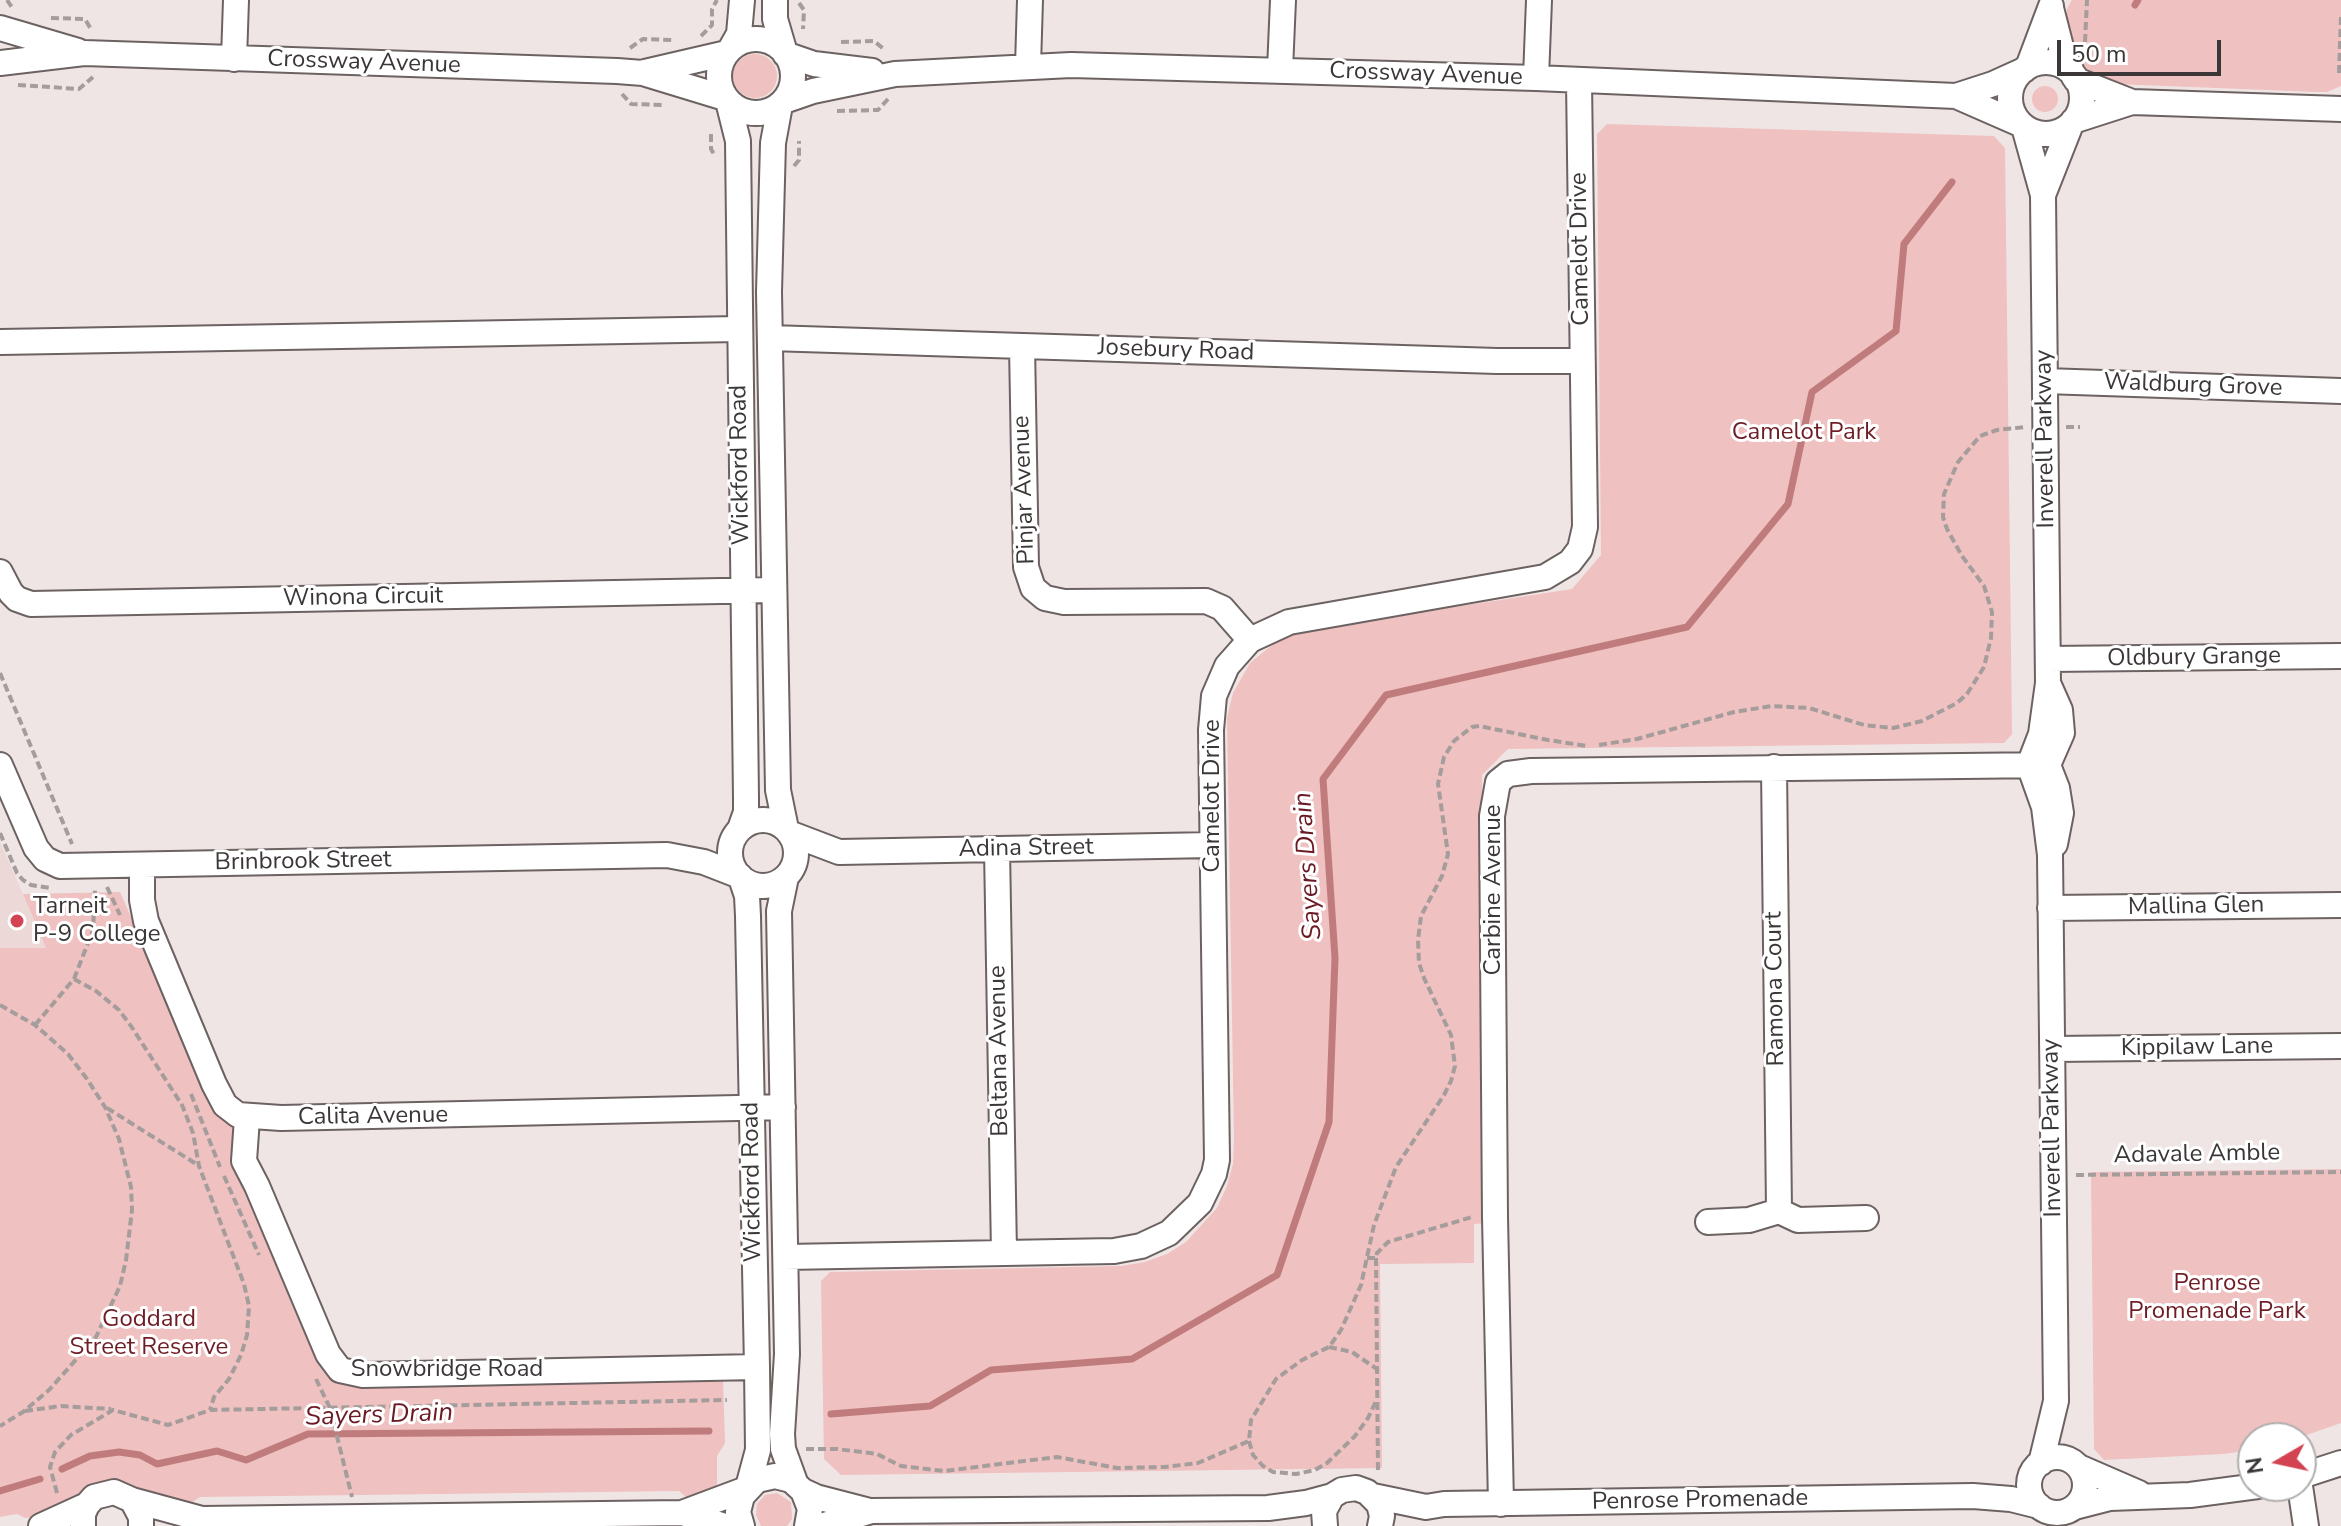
<!DOCTYPE html>
<html>
<head>
<meta charset="utf-8">
<style>
  body { margin:0 }
  #map { position:relative; width:2341px; height:1526px; overflow:hidden; background:#f0e5e5; font-family:"Nunito Sans",sans-serif }
  canvas { display:block }
  .north { position:absolute; left:2237px; top:1422px; width:80px; height:80px; box-sizing:border-box; background:#fff; border:2px solid #b1afaf; border-radius:50%; rotate:261deg; font-size:22px; font-weight:700; line-height:32px; text-align:center; color:#3b3737 }
  .north::after { content:''; display:block; margin:auto; width:28px; height:36px; background:#d34351; clip-path:polygon(50% 0,100% 100%,50% 72%,0 100%) }
  .scale { position:absolute; left:2057px; top:40px; width:164px; height:36px; box-sizing:border-box; border:4px solid #3b3737; border-top:0; padding-left:10px; font-size:24px; line-height:28px; white-space:nowrap; color:#3b3737; -webkit-text-stroke:6px #fff; paint-order:stroke }
</style>
</head>
<body>
<div id="map">
<canvas width="2341" height="1526"></canvas>
<div class="north">N</div>
<div class="scale">50 m</div>
</div>
<script>
const g = document.querySelector('canvas').getContext('2d');
g.lineJoin = 'round';
function fill(path, color) {
  g.fillStyle = color;
  g.fill(path, 'evenodd');
}
function shape(rows) {
  const path = new Path2D();
  for (const r of rows) {
    if (r.length === 3) {
      path.moveTo(r[0] + r[2], r[1]);
      path.arc(r[0], r[1], r[2], 0, 2 * Math.PI);
      continue;
    }
    path.moveTo(r[0], r[1]);
    for (let i = 2; i < r.length; i += 2) path.lineTo(r[i], r[i + 1]);
  }
  return path;
}
function trace(path, color, width, dash) {
  g.strokeStyle = color;
  g.lineWidth = width;
  g.lineCap = dash ? 'butt' : 'round';
  g.setLineDash(dash || []);
  g.stroke(path);
}
function label(font, color, halo, rows, align = 'center') {
  g.font = font + ' "Nunito Sans",sans-serif';
  g.lineWidth = 6;
  g.setLineDash([]);
  g.textBaseline = 'middle';
  g.strokeStyle = halo;
  g.fillStyle = color;
  for (const [text, x, y, turn = 0] of rows) {
    g.save();
    g.translate(x, y);
    g.rotate((+turn || 0) * Math.PI / 180);
    g.textAlign = isNaN(turn) ? turn : align;
    if (halo) g.strokeText(text, 0, 0);
    g.fillText(text, 0, 0);
    g.restore();
  }
}
fill(shape([
  [0,842,23,894,46,948,0,948]
]), '#ebd8d7');
fill(shape([
  [2072,0,2341,0,2341,86,2327,92,2318,92,2115,84,2084,70,2066,31,2067,9],
  [755,76,22],
  [2045,99,13],
  [1607,124,1994,136,2005,148,2012,734,2004,743,1508,749,1482,775,1487,1223,1474,1224,1474,1263,1380,1264,1382,1468,841,1475,824,1459,821,1281,830,1272,1121,1266,1145,1262,1167,1254,1186,1242,1217,1208,1227,1186,1233,1164,1234,1139,1227,718,1233,693,1250,663,1277,641,1305,630,1572,589,1601,555,1597,134],
  [120,892,215,1108,236,1131,322,1364,723,1378,725,1443,717,1456,717,1494,688,1499,679,1491,200,1497,188,1505,151,1499,131,1486,113,1481,97,1483,50,1515,25,1518,17,1514,0,1517,0,948,46,948,23,894],
  [2341,1169,2341,1423,2298,1438,2253,1438,2253,1450,2223,1454,2104,1460,2094,1449,2091,1172],
  [777,1493,791,1502,792,1519,787,1526,761,1526,756,1515,757,1504,765,1495]
]), '#efc1c0');
trace(shape([
  [2135,5,2138,0],
  [831,1414,930,1406,991,1370,1132,1359,1277,1275,1329,1122,1335,958,1323,779,1386,695,1687,627,1788,504,1812,392,1896,331,1904,244,1952,182],
  [62,1469,90,1456,119,1452,140,1455,157,1464,217,1451,246,1460,308,1434,709,1431],
  [0,1491,40,1479]
]), '#c07c7d', 7);
const minor = shape([
  [775,0,775,19,785,53],
  [2051,8,2061,47,2074,77],
  [0,28,78,51],
  [756,76,37],
  [731,48,739,34,742,0],
  [785,54,814,64,872,71],
  [234,59,236,0],
  [2046,98,36],
  [0,63,84,53,617,71,643,73,725,98],
  [1028,66,1030,0],
  [2028,67,2051,6],
  [1280,70,1283,0],
  [645,72,727,53],
  [1536,78,1539,0],
  [2076,80,2132,102,2341,109],
  [1956,96,1993,84,2024,70],
  [728,101,738,141,746,798,746,812,740,829],
  [784,101,813,91,895,74,1071,65,1536,78,1956,96,2020,124],
  [780,105,773,143,769,292,778,790,786,829],
  [2073,121,2132,102],
  [2024,127,2043,195,2048,683,2041,734,2029,765,2044,807,2050,855,2056,1401,2041,1463],
  [2043,195,2071,124],
  [770,338,1497,361,1582,361],
  [0,342,739,329],
  [1022,346,1026,567,1033,588,1045,598,1064,602,1206,601,1222,608,1250,640],
  [2045,381,2341,391],
  [0,572,11,593,17,599,31,604,774,590],
  [2048,659,2341,656],
  [2048,683,2060,710,2062,733,2048,765,2057,788,2061,813,2055,844],
  [0,765,36,848,45,859,60,866,667,855,704,862,740,876],
  [1774,767,1779,1211],
  [763,853,33],
  [789,833,839,852,1212,845],
  [997,849,1004,1253],
  [142,865,142,900,146,921,214,1084,225,1105,238,1115,281,1118,783,1107],
  [786,877,779,911,787,1354,782,1434,783,1449,795,1482],
  [741,878,747,896,748,916,757,1367,758,1450,748,1487],
  [2050,908,2341,905],
  [2053,1049,2341,1046],
  [247,1118,244,1161,257,1186,328,1354,340,1370,363,1375,757,1367],
  [1708,1222,1749,1220,1779,1211,1798,1220,1866,1218],
  [786,1257,1114,1251,1141,1246,1169,1233,1200,1203,1214,1174,1217,1160,1211,730,1214,696,1227,666,1250,640,1289,622,1545,577,1570,562,1580,549,1585,527,1579,81],
  [2057,1485,28],
  [2079,1467,2139,1493],
  [2301,1476,2341,1463],
  [2300,1486,2306,1526],
  [803,1491,816,1497,870,1511,1268,1508,1306,1503,1332,1496],
  [1373,1496,1426,1507,1444,1504,1973,1496,2011,1499,2039,1506],
  [132,1500,202,1519,682,1513,725,1526],
  [1501,1504,1495,1217,1492,816,1498,782,1508,774,1531,771,2048,765],
  [2075,1507,2110,1498,2190,1495,2258,1486],
  [682,1513,746,1489],
  [41,1526,87,1505],
  [83,1526,83,1514,87,1505,94,1497,114,1492,132,1500,141,1517,141,1526],
  [742,1526,738,1512,742,1496,757,1480,775,1476,791,1480,803,1491,810,1509,807,1526],
  [821,1526,868,1512],
  [1325,1526,1324,1511,1332,1496,1342,1490,1356,1488,1367,1492,1379,1504,1382,1516,1380,1526]
]);
trace(minor, '#6c6262', 28);
trace(shape([
  [7,0,13,9],
  [799,3,804,10,803,29],
  [51,18,85,19,92,31],
  [701,36,712,25,712,9,717,0],
  [841,42,874,41,885,50],
  [2085,42,2087,0],
  [630,48,643,39,674,40],
  [2339,73,2341,17],
  [18,85,79,89,93,77],
  [622,94,631,104,665,105],
  [837,111,878,110,888,99],
  [711,134,711,149,715,156],
  [794,166,799,160,799,141],
  [2066,427,2080,427],
  [0,673,72,844],
  [1599,745,1637,739,1734,712,1772,706,1809,708,1864,725,1893,728,1922,721,1957,703,1967,694,1984,667,1991,638,1992,612,1984,586,1962,556,1947,529,1943,517,1944,494,1958,462,1980,436,1997,430,2026,427],
  [0,833,17,873,23,880,31,885,50,888],
  [107,887,120,915],
  [74,979,93,930,95,889],
  [0,1005,35,1025,68,1054,87,1079,105,1107,119,1139,131,1187,132,1210,126,1260,120,1286,96,1337,49,1390,23,1412,0,1426],
  [35,1025,74,979,96,991,119,1010,131,1026,182,1105,193,1133,199,1166,244,1284,249,1306,247,1335,241,1355,229,1379,214,1397,210,1410],
  [191,1094,220,1167],
  [107,1108,198,1165],
  [2076,1175,2341,1172],
  [224,1176,259,1255],
  [1367,1258,1376,1258,1377,1253,1388,1242,1472,1217],
  [1376,1258,1378,1471],
  [1329,1347,1352,1352,1377,1369],
  [316,1379,330,1408,352,1497],
  [25,1411,61,1406,111,1409],
  [1249,1441,1253,1455,1263,1466,1273,1472,1296,1474,1315,1470,1327,1463,1355,1436,1368,1418,1376,1401],
  [806,1449,837,1449,877,1454,901,1466,944,1471,1057,1457,1117,1468,1165,1467,1198,1463,1249,1441,1251,1420,1276,1379,1302,1360,1329,1347,1341,1330,1361,1285,1374,1225,1396,1167,1444,1095,1451,1081,1455,1066,1451,1035,1424,978,1419,963,1418,940,1421,916,1442,876,1448,854,1438,784,1444,757,1454,741,1472,727,1479,726,1548,740,1587,746],
  [57,1493,50,1467,55,1452,71,1435,113,1410,168,1425,210,1410,727,1400]
]), '#a59c9c', 4, [8, 4]);
trace(minor, '#fff', 24);
for (const [x, y, r, color] of [
  [17,921,8,"#d34351"]
]) {
  const dot = new Path2D();
  dot.arc(x, y, r, 0, 2 * Math.PI);
  g.fillStyle = color;
  g.fill(dot);
  trace(dot, '#fff', 3);
}
label('24px', '#3b3737', '#fff', [
  ["Crossway Avenue",364,63,2],
  ["Crossway Avenue",1426,75,2],
  ["Camelot Drive",1581,249,-91],
  ["Josebury Road",1176,351,2],
  ["Waldburg Grove",2193,386,2],
  ["Inverell Parkway",2046,439,-91],
  ["Wickford Road",741,465,-91],
  ["Pinjar Avenue",1025,490,-92],
  ["Winona Circuit",363,598,-1],
  ["Oldbury Grange",2194,658,-1],
  ["Camelot Drive",1213,796,-90],
  ["Adina Street",1026,849,-1],
  ["Brinbrook Street",303,862,-1],
  ["Carbine Avenue",1494,890,-90],
  ["Mallina Glen",2196,907,-1],
  ["Ramona Court",1776,989,-91],
  ["Kippilaw Lane",2197,1048,-1],
  ["Beltana Avenue",1000,1051,-91],
  ["Calita Avenue",373,1117,-1],
  ["Inverell Parkway",2053,1128,-91],
  ["Adavale Amble",2197,1155,-1],
  ["Wickford Road",753,1182,-91],
  ["Snowbridge Road",447,1370],
  ["Penrose Promenade",1700,1501,-1]
]);
label('24px', '#6f1d25', '#fff', [
  ["Camelot Park",1804,433],
  ["Penrose",2217,1284],
  ["Promenade Park",2217,1312],
  ["Goddard",149,1320],
  ["Street Reserve",149,1348]
]);
label('24px', '#3b3737', '#fff', [
  ["Tarneit",33,907],
  ["P-9 College",33,935]
], 'left');
label('italic 26px', '#6b1923', '#fff', [
  ["Sayers Drain",1309,866,-94],
  ["Sayers Drain",379,1416,-2]
]);
</script>
</body>
</html>
